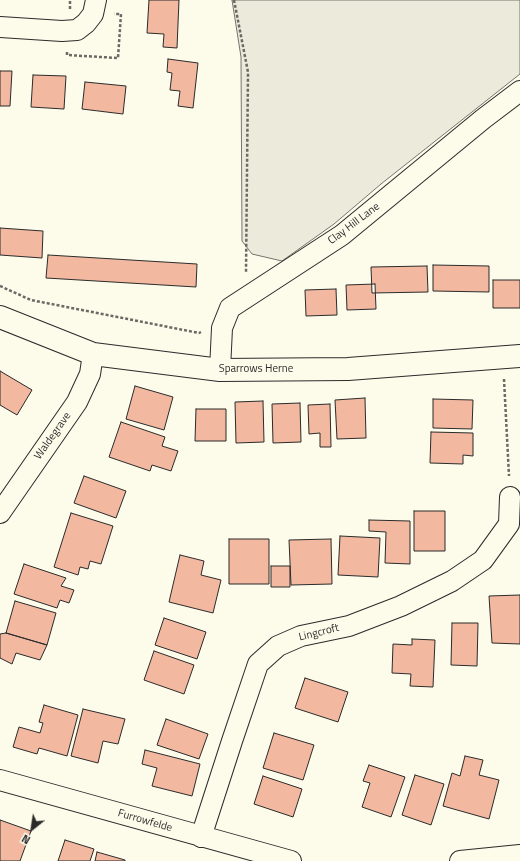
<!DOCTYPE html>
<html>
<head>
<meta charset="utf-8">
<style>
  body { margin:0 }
  #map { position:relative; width:520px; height:861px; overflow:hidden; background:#fdfbea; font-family:"Titillium Web",sans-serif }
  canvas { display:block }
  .north { position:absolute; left:12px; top:809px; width:40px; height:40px; -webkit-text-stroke:3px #fdfbea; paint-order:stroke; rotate:210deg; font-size:11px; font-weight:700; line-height:16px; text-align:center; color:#2b2b2b }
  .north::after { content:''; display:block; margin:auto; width:14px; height:18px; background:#2b2b2b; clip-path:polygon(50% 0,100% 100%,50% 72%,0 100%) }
</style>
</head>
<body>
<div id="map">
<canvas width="520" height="861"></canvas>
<div class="north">N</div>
</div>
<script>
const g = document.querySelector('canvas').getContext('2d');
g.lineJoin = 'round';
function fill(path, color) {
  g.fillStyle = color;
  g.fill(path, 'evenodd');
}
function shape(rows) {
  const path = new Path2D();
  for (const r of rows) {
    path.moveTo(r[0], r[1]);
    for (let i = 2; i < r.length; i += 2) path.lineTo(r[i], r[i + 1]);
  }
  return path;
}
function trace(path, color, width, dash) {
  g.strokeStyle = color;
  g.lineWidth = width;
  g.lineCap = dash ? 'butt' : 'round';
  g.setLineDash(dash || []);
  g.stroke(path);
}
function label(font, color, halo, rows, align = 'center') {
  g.font = font + ' "Titillium Web",sans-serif';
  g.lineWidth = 3;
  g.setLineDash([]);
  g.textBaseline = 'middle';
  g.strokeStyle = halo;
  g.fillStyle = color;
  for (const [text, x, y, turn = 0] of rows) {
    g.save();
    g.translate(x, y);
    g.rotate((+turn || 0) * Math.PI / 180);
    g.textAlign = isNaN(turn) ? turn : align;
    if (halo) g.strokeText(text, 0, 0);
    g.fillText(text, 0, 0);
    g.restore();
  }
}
const green = shape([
  [232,0,520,0,520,74,381,184,334,224,282,261,252,254,242,241,241,57,232,0]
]);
fill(green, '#ecebdb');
trace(green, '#74746e', 1);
const building = shape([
  [149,0,179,0,177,48,163,47,164,34,147,33,149,0],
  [168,59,198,63,193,108,178,106,180,91,170,90,172,73,167,72,168,59],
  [0,71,12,71,10,106,0,106,0,71],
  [33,75,66,76,64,109,31,107,33,75],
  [85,82,126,86,123,114,82,109,85,82],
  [0,228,43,231,42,258,0,255,0,228],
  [48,255,197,264,196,287,46,278,48,255],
  [433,265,489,266,489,292,433,291,433,265],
  [427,266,428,292,372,293,371,267,427,266],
  [493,280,520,280,520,308,493,308,493,280],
  [375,284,376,309,347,310,346,285,375,284],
  [336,289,337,315,306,316,305,290,336,289],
  [0,371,32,390,17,415,0,405,0,371],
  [135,386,173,397,164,430,126,419,135,386],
  [365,398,366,438,337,439,335,400,365,398],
  [433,399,473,400,472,429,433,428,433,399],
  [263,401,264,442,236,443,235,402,263,401],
  [300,403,301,442,273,443,272,404,300,403],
  [330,404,331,447,320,447,320,433,309,434,308,405,330,404],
  [196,409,226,409,226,441,195,441,196,409],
  [121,422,165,437,162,446,178,451,171,471,152,465,150,471,109,457,121,422],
  [431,432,473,433,473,456,463,455,463,464,430,463,431,432],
  [84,476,126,491,116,518,74,503,84,476],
  [414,511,445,511,445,551,414,551,414,511],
  [71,513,113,526,101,564,90,561,88,569,80,567,78,575,54,567,71,513],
  [369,520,410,521,410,564,385,563,386,532,369,531,369,520],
  [340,536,380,538,378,577,338,575,340,536],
  [229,539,269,539,269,584,229,584,229,539],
  [331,539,332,584,291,585,289,540,331,539],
  [180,555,204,561,201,575,221,580,213,613,169,602,180,555],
  [24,564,66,578,61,586,74,590,69,603,60,600,57,608,14,594,24,564],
  [271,566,290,566,290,587,271,587,271,566],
  [520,595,520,644,492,643,489,596,520,595],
  [15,601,56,613,47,645,6,633,15,601],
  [164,618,206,632,197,659,155,645,164,618],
  [452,623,478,623,477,666,451,665,452,623],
  [6,633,47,645,40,660,16,653,12,664,0,658,0,634,6,633],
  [412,639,435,640,433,687,410,686,411,674,392,673,393,644,412,645,412,639],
  [154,651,194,665,184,694,144,680,154,651],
  [305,678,348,692,338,722,295,708,305,678],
  [44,705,78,715,67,756,39,748,37,754,13,747,19,727,40,733,43,723,39,722,44,705],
  [83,709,125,719,118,744,103,741,98,763,71,756,83,709],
  [166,719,208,734,199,759,157,745,166,719],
  [274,733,314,745,303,780,263,768,274,733],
  [145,750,200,764,192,796,152,786,157,768,142,764,145,750],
  [465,756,483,760,479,775,499,780,489,819,443,806,452,773,460,776,465,756],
  [369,765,405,777,391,817,362,807,370,783,363,781,369,765],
  [415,775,444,784,431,825,402,815,415,775],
  [263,776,302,789,293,817,254,804,263,776],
  [0,820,31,831,20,861,0,861,0,820],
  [65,840,94,849,90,861,58,861,65,840],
  [97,852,125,860,125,861,95,861,97,852]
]);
fill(building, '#f2b8a0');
trace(building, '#2b2b2b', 1);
const minor = shape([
  [0,27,62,31,77,30,86,23,93,14,96,0],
  [220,370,222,328,230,308,342,235,483,119,520,91],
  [0,513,77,402,90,374,93,354],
  [0,780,291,861],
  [201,837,232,741,258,664,278,646,301,636,349,626,401,606,452,581,483,560,509,524,510,497],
  [460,861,520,855]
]);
const tertiary = shape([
  [0,317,93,354,220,370,348,369,520,356]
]);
trace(minor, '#2b2b2b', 22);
trace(tertiary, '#2b2b2b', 24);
trace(shape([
  [234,0,248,72,246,272],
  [70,9,70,0],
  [67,52,67,55,118,58,121,14,114,14],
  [0,286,31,300,199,333,201,332],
  [504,379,509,476]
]), '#6a6964', 2.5, [3, 2]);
trace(minor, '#fdfbea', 20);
trace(tertiary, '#fdfbea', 22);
label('11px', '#2b2b2b', '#fdfbea', [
  ["Clay Hill Lane",354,224,-37],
  ["Sparrows Herne",256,369],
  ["Waldegrave",53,436,-55],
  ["Lingcroft",319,633,-14],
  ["Furrowfelde",145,821,16]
]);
</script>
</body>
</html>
